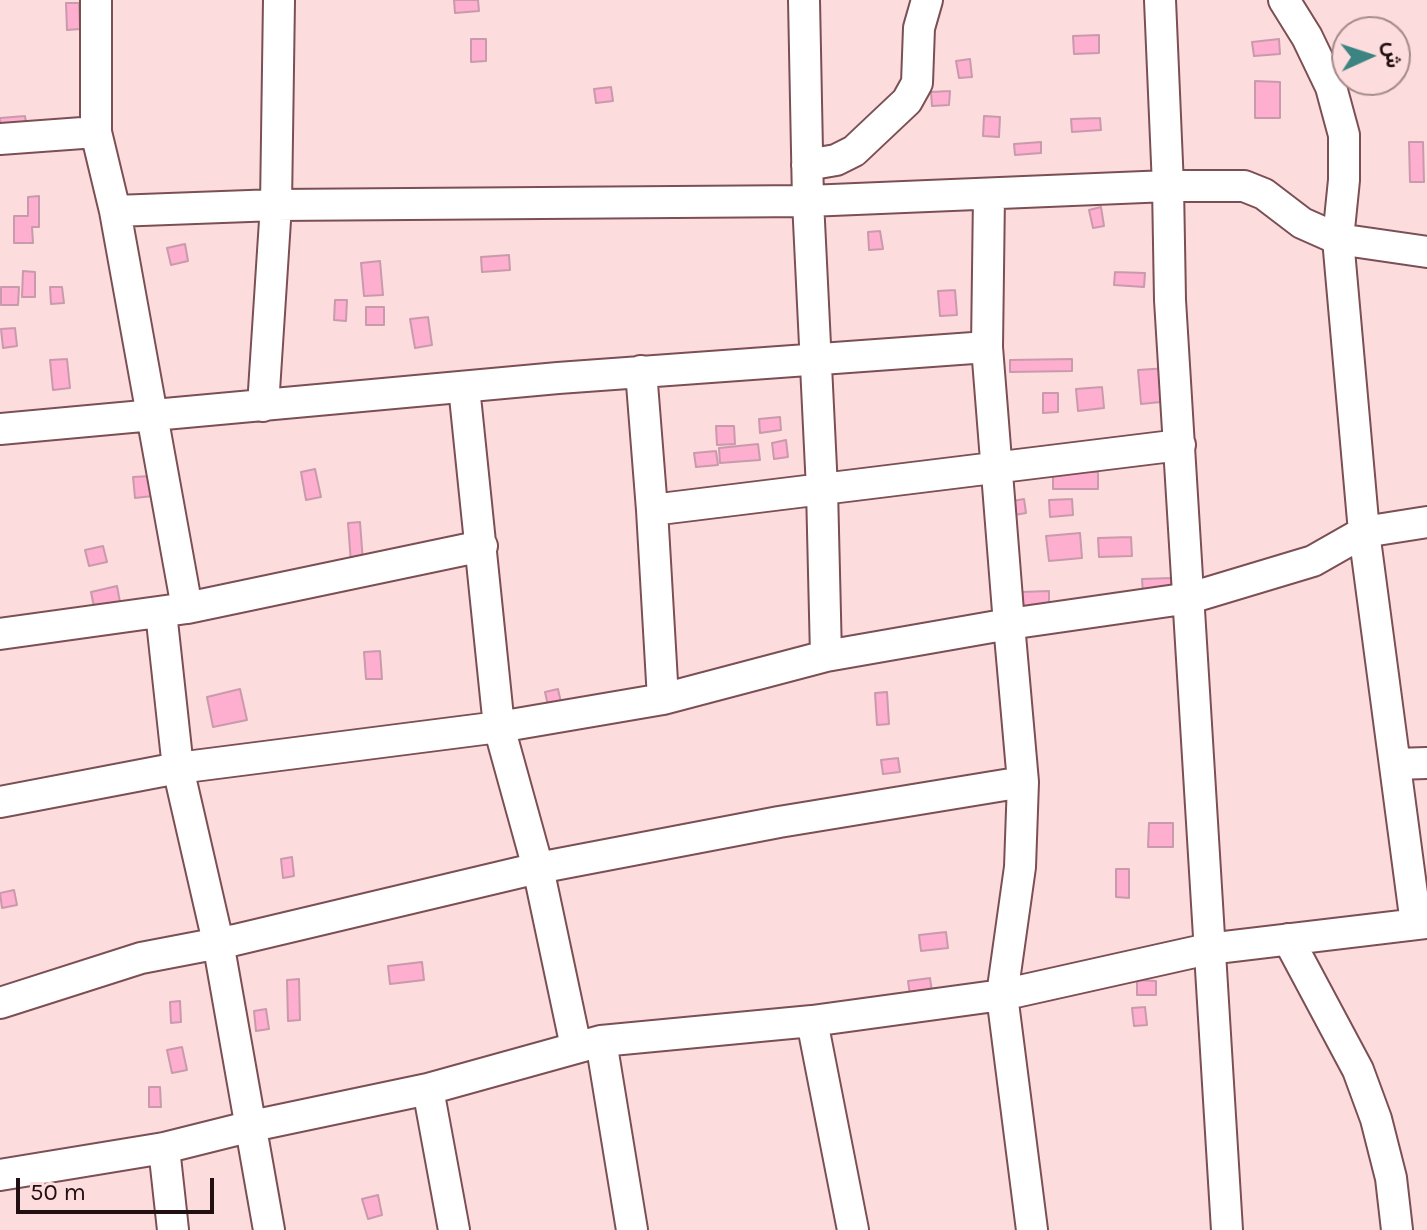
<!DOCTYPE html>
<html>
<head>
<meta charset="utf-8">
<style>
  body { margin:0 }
  #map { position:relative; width:1427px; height:1230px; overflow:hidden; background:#fcdcdd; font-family:Karla,Vazirmatn,sans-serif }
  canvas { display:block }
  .north { position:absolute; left:1331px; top:16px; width:80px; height:80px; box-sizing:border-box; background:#fcdcdd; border:2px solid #a48a8b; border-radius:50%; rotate:87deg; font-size:22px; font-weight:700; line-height:32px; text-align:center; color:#210f11 }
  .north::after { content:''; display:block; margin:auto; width:28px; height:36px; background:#3b8482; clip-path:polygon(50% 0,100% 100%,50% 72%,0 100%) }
  .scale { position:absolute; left:16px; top:1178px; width:198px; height:36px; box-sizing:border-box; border:4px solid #210f11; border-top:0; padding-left:10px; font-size:24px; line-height:28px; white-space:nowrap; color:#210f11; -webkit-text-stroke:6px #fcdcdd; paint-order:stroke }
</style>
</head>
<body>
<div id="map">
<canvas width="1427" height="1230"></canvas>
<div class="north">ش</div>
<div class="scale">50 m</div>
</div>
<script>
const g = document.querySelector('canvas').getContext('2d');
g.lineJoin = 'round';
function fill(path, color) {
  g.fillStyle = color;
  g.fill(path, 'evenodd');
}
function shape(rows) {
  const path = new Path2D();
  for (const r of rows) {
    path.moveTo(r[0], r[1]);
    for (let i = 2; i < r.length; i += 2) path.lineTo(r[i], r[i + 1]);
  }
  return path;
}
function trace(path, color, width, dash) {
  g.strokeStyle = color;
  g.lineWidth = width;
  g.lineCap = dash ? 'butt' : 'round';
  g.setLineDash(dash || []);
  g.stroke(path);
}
const building = shape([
  [454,0,478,0,479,11,455,13,454,0],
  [66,3,79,3,80,29,67,30,66,3],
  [1099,35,1099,53,1074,54,1073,36,1099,35],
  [471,39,486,39,486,61,471,62,471,39],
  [1279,39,1280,54,1254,56,1252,42,1279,39],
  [970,59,972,77,959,78,956,61,970,59],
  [1255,81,1280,82,1280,118,1255,118,1255,81],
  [611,87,613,101,596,103,594,89,611,87],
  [950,91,949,105,932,106,931,92,950,91],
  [25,116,27,129,1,131,0,118,25,116],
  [984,116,1000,117,999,137,983,136,984,116],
  [1100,118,1101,130,1072,132,1071,119,1100,118],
  [1041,142,1041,153,1015,155,1014,144,1041,142],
  [1409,142,1423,142,1424,182,1410,182,1409,142],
  [39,196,39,227,32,227,33,243,14,243,14,216,28,216,28,197,39,196],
  [1101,207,1104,226,1093,228,1089,210,1101,207],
  [880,231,883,249,869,250,868,232,880,231],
  [185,244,188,261,171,265,167,248,185,244],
  [509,255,510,270,482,272,481,257,509,255],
  [380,261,383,295,364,296,361,263,380,261],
  [23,271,35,272,35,297,22,297,23,271],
  [1115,272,1145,273,1144,287,1114,285,1115,272],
  [1,287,19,287,18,305,1,305,1,287],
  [50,287,62,287,64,303,51,304,50,287],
  [955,290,957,315,940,316,938,291,955,290],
  [335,300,347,300,346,321,334,320,335,300],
  [366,307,384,307,384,325,366,325,366,307],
  [428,317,432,345,415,348,410,319,428,317],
  [15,328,17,346,3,348,1,329,15,328],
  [67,359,70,388,53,390,50,360,67,359],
  [1072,359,1072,371,1010,372,1010,360,1072,359],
  [1168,368,1171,401,1141,404,1138,370,1168,368],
  [1102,387,1104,408,1078,411,1076,389,1102,387],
  [1043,393,1058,393,1058,412,1043,413,1043,393],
  [780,417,781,430,760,433,759,419,780,417],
  [716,426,734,426,735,444,717,445,716,426],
  [786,440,788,457,774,459,772,443,786,440],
  [758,444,760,460,720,463,719,448,758,444],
  [716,451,718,465,696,467,694,453,716,451],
  [315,469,321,497,306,500,301,472,315,469],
  [1053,472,1098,472,1098,489,1053,489,1053,472],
  [151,476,153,496,135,498,133,477,151,476],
  [1024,499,1026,513,1009,516,1007,502,1024,499],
  [1072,499,1073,515,1050,517,1049,500,1072,499],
  [360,522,363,562,351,563,348,523,360,522],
  [1080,533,1082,558,1049,561,1046,536,1080,533],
  [1131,537,1132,556,1099,557,1098,538,1131,537],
  [103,546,107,562,89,566,85,550,103,546],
  [1171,578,1171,593,1143,594,1142,579,1171,578],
  [117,586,120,602,94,607,91,592,117,586],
  [1049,591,1049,608,1022,609,1021,592,1049,591],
  [380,651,382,679,366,679,364,652,380,651],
  [240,689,247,720,213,727,207,697,240,689],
  [558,689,562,707,549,710,545,692,558,689],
  [887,692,889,724,877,725,875,693,887,692],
  [898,758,900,772,883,774,881,760,898,758],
  [1149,823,1173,823,1173,847,1148,847,1149,823],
  [292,857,294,876,283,878,281,859,292,857],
  [1116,869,1129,869,1129,898,1116,897,1116,869],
  [14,890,17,905,2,908,0,893,14,890],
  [946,932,948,948,921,951,919,935,946,932],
  [422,962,424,980,390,984,388,966,422,962],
  [930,978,932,992,910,995,908,981,930,978],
  [299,979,300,1020,288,1021,287,980,299,979],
  [1137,980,1156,981,1156,995,1137,995,1137,980],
  [180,1001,181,1022,171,1023,170,1002,180,1001],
  [1145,1007,1147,1025,1134,1026,1132,1008,1145,1007],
  [266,1009,269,1029,256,1031,254,1011,266,1009],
  [182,1047,187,1070,172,1073,167,1050,182,1047],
  [149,1087,160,1087,161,1107,149,1107,149,1087],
  [378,1195,382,1215,368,1219,362,1199,378,1195]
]);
fill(building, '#feaece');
trace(building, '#c99aac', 2);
const minor = shape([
  [96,0,96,132,115,211,187,608],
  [804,0,808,201,822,489,826,656],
  [1160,0,1168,186,1170,300,1227,1230],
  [1284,0,1307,37,1331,87,1344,135,1344,180,1338,239,1364,532,1416,924],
  [0,139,96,132],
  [807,165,836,160,854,151,907,101,917,83,919,28,927,0],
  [115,211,276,205,808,201,1168,186,1244,186,1264,194,1302,223,1338,239,1427,252],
  [641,371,652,510,663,699],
  [464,387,499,727,538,868,576,1047],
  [263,406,276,205,279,0],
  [0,429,558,378,987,347],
  [652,510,1180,445],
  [161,612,178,768,218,942,269,1230],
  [0,634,187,608,482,546],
  [1395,764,1427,763],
  [0,802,178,768,499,727,663,699,826,656,1009,624,987,347,989,195],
  [1288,939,1358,1070,1376,1119,1391,1178,1397,1230],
  [0,1003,141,958,235,940,538,868,779,822,1023,782],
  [812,1021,853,1230],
  [601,1041,632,1230],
  [428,1089,454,1230],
  [164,1148,173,1230],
  [0,1175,164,1148,252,1126,428,1089,601,1041,812,1021,1002,995,1208,949,1427,923],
  [1032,1230,1002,995,1020,867,1023,782,1009,624,1190,598,1313,561,1364,532,1427,522]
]);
trace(minor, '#7b4f53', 34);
trace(minor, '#fff', 30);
</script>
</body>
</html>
